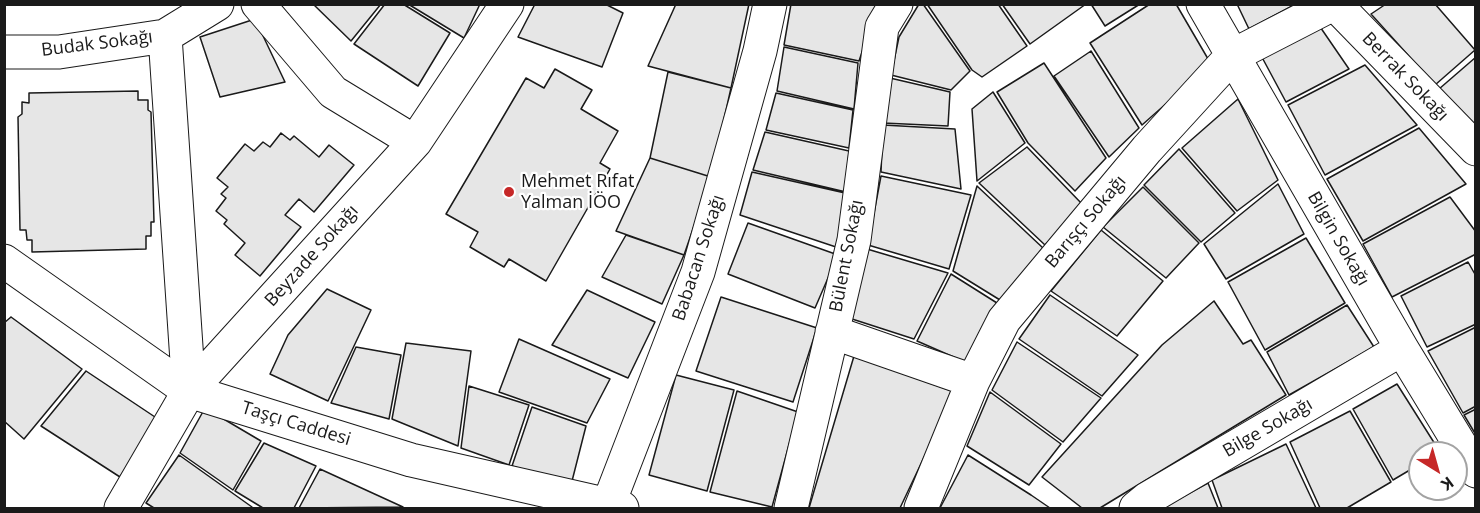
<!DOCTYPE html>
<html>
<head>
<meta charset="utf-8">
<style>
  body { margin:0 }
  #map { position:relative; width:1480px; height:513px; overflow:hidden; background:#fff; font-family:"Open Sans",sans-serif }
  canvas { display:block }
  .frame { position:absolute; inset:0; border:6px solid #1a1a1a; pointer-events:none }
  .north { position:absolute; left:1408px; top:441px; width:60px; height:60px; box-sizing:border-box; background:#fff; border:2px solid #a3a3a3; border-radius:50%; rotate:143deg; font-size:16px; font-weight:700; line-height:24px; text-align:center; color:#1a1a1a }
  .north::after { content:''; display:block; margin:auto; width:21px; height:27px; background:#c62828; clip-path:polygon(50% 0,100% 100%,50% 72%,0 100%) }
</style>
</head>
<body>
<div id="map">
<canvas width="1480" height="513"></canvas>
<div class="frame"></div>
<div class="north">K</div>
</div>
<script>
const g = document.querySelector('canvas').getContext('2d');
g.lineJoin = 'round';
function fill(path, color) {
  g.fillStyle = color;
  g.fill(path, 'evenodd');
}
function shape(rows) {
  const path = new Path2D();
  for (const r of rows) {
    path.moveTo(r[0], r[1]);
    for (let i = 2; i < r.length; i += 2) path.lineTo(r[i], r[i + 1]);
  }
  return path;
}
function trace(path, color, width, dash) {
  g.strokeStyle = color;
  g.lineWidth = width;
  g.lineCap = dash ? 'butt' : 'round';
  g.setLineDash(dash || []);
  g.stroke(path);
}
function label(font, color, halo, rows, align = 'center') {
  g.font = font + ' "Open Sans",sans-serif';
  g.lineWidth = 4.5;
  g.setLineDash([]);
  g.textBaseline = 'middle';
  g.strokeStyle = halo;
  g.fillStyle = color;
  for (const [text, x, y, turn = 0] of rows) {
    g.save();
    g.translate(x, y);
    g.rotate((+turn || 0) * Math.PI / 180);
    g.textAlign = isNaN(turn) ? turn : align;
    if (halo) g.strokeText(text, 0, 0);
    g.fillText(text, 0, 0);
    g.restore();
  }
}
const building = shape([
  [313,4,381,4,351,41,313,4],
  [385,4,403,4,450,33,418,86,354,44,385,4],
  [408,4,480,4,464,38,408,4],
  [535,4,605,4,623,13,602,67,518,37,535,4],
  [676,4,749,4,731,88,648,66,676,4],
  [791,4,878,5,859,61,784,45,791,4],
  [919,4,923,4,970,71,951,90,891,75,899,37,919,4],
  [927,4,998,4,1027,46,982,77,972,70,927,4],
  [1002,4,1086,4,1030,44,1002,4],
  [1091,4,1140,4,1105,26,1091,4],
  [1150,4,1176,4,1211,64,1142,125,1090,43,1150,4],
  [1237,4,1296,4,1249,29,1237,4],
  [1386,4,1435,4,1475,50,1435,85,1371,14,1386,4],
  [1314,18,1349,69,1286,102,1257,48,1314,18],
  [255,19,285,82,220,97,200,37,255,19],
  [784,47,858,63,854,109,777,91,784,47],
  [1091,51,1139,128,1109,157,1054,76,1091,51],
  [1476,57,1476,129,1439,89,1476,57],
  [1044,63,1106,158,1075,191,1028,143,997,92,1044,63],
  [1365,65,1417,125,1325,175,1288,105,1365,65],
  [555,69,592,90,581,109,618,131,600,163,610,169,546,281,509,259,504,267,470,247,478,232,446,214,526,78,544,88,555,69],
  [668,72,731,88,711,177,650,158,668,72],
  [890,78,950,92,948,126,883,123,890,78],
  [138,91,138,100,148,100,148,110,151,112,154,222,151,222,151,236,146,236,146,249,32,252,32,240,27,240,26,230,20,230,18,117,22,114,22,102,29,103,29,93,138,91],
  [993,92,1025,143,977,181,972,109,993,92],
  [776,93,853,110,849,148,766,130,776,93],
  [1238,99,1278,180,1237,211,1182,148,1238,99],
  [883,125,955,129,961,189,881,172,883,125],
  [1419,128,1466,184,1363,241,1327,179,1419,128],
  [765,132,849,151,846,192,753,170,765,132],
  [281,133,290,140,294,136,319,157,329,145,354,165,314,212,299,199,285,215,301,227,260,276,235,255,245,243,224,224,227,220,216,211,226,198,221,194,228,187,217,178,245,144,254,151,263,142,270,147,281,133],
  [1027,147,1083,205,1045,245,979,183,1027,147],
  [1179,149,1235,213,1201,242,1144,185,1179,149],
  [650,158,711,177,684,255,616,231,650,158],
  [752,172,845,193,839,248,740,215,752,172],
  [881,176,971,195,949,269,868,245,881,176],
  [1278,184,1304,234,1226,279,1204,244,1278,184],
  [977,186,1043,248,1000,300,953,271,977,186],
  [1143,187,1199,243,1166,278,1103,227,1143,187],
  [1450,197,1476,232,1476,254,1392,297,1363,244,1450,197],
  [748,223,838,255,815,308,728,274,748,223],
  [1101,230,1163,281,1117,336,1051,291,1101,230],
  [626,235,684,255,662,304,602,277,626,235],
  [1306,238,1345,303,1265,350,1228,282,1306,238],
  [867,249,948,273,914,339,849,318,867,249],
  [1468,262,1476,276,1476,324,1427,347,1401,296,1468,262],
  [951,274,997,303,965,362,917,341,951,274],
  [327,289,371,310,328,401,270,374,288,335,327,289],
  [587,290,655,322,628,378,552,345,587,290],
  [1050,295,1138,355,1102,396,1019,339,1050,295],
  [721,297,817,328,793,402,696,371,721,297],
  [1214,301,1243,344,1251,340,1286,395,1100,508,1082,508,1042,477,1162,345,1214,301],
  [1347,305,1374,347,1289,395,1267,352,1347,305],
  [11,317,82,369,24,439,4,421,4,323,11,317],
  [1476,327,1476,406,1463,413,1428,351,1476,327],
  [519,339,610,379,587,423,499,392,519,339],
  [1017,342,1101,398,1063,442,992,390,1017,342],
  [406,343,471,351,458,446,392,419,406,343],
  [356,347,401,355,389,419,331,403,356,347],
  [854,356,955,392,900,508,809,508,854,356],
  [86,371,158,419,120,477,41,426,86,371],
  [676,375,734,390,707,491,649,475,676,375],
  [1397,384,1440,452,1420,453,1420,464,1393,480,1353,409,1397,384],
  [469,386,529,405,509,465,461,448,469,386],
  [737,391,798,412,772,507,710,492,737,391],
  [990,392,1061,444,1029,485,967,446,990,392],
  [532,407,586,426,571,485,512,466,532,407],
  [205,408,261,441,233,490,180,453,205,408],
  [1476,409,1476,435,1464,415,1476,409],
  [1350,411,1391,482,1347,508,1320,508,1290,442,1350,411],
  [264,443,316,466,294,508,263,508,235,491,264,443],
  [1286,444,1316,508,1222,508,1212,480,1286,444],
  [179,455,252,507,251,508,154,508,146,503,179,455],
  [968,455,1031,495,1050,508,940,508,968,455],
  [320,469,403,507,299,508,320,469],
  [1208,483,1218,508,1162,508,1208,483]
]);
fill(building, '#e6e6e6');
trace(building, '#1a1a1a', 1.5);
const street = shape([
  [258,4,333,92,415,142],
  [1203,4,1402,349,1476,471],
  [1335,4,1476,149],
  [165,36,189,391],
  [4,52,59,52,165,36,217,4],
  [832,332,973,381],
  [121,508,189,391,415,142,507,4],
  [607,508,698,272,760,51,770,4],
  [791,508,854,240,882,27,896,4],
  [921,508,973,381,1004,320,1147,149,1232,56,1333,4],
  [1136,508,1147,499,1402,349]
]);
const secondary = shape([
  [4,261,189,391,411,460,622,508]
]);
trace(street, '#1a1a1a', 35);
trace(secondary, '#1a1a1a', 35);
trace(street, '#fff', 33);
trace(secondary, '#fff', 33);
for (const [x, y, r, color] of [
  [509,192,6,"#c62828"]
]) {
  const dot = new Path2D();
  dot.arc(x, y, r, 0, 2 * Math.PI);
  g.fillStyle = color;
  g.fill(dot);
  trace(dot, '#fff', 2);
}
label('18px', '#1a1a1a', '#fff', [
  ["Budak Sokağı",97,44,-7],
  ["Berrak Sokağı",1405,77,46],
  ["Barışçı Sokağı",1086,222,-50],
  ["Bilgin Sokağı",1338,239,60],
  ["Beyzade Sokağı",312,256,-48],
  ["Bülent Sokağı",847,256,-79],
  ["Babacan Sokağı",699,258,-72],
  ["Taşçı Caddesi",296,424,17],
  ["Bilge Sokağı",1268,428,-30]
]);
label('18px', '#1a1a1a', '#fff', [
  ["Mehmet Rıfat",521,182],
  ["Yalman İÖO",521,203]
], 'left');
</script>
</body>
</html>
